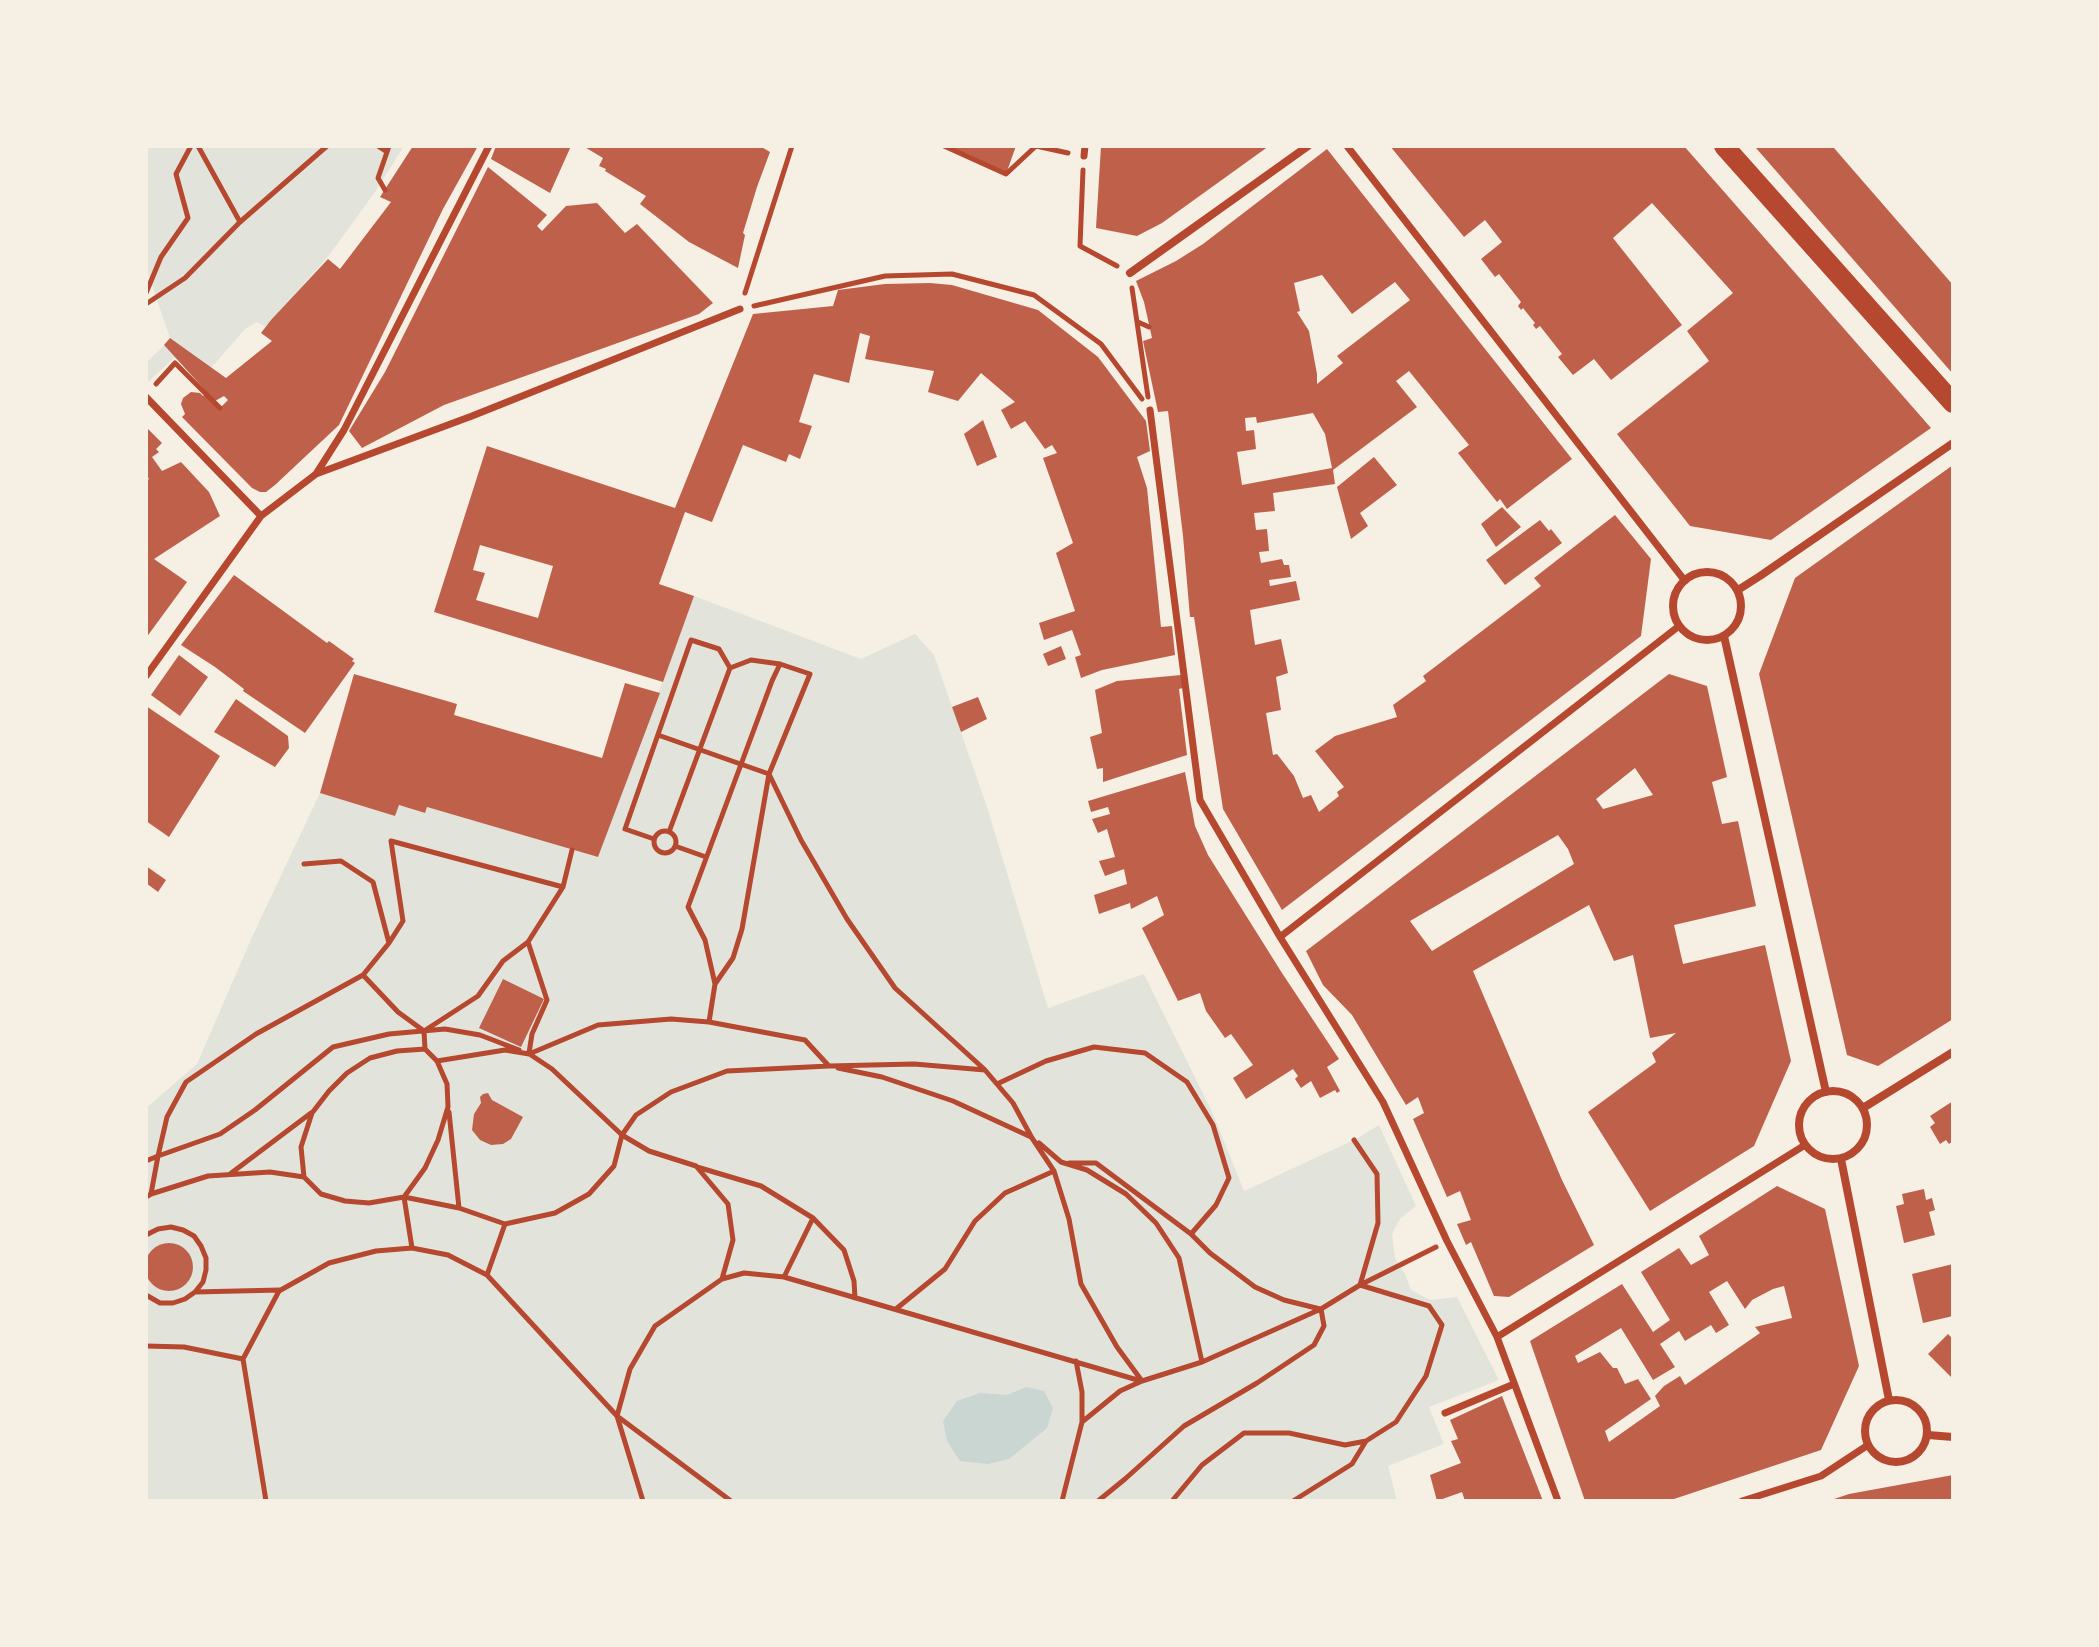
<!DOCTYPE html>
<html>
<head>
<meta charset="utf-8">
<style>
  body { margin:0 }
  #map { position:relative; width:2099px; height:1647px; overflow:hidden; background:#f6efe4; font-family:Poppins,sans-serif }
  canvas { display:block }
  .frame { position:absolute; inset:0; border:148px solid #f6efe4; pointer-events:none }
</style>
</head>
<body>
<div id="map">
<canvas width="2099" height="1647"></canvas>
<div class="frame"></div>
</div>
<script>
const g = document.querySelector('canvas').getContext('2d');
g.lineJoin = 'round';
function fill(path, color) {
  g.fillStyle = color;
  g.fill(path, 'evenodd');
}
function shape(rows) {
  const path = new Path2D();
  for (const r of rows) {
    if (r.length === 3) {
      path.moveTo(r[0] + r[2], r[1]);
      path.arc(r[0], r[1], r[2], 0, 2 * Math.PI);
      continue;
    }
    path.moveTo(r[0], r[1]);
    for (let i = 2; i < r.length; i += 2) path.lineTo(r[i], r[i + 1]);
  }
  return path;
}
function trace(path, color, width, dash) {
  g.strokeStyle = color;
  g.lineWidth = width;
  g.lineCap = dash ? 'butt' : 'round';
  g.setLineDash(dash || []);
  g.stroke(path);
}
fill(shape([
  [146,146,404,146,375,192,330,254,266,327,257,322,245,329,211,368,170,338,146,268],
  [164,345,175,357,148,382,146,379,146,363],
  [694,596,861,659,915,634,934,655,987,807,1048,1008,1144,974,1214,1116,1244,1191,1354,1140,1379,1125,1416,1206,1400,1219,1392,1234,1395,1258,1405,1274,1411,1290,1430,1300,1457,1297,1499,1380,1429,1407,1444,1444,1388,1466,1397,1501,146,1501,146,1108,197,1064,252,937,320,793,395,816,399,805,424,813,427,807,598,857]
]), '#e2e4dc');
fill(shape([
  [1026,1387,1044,1391,1053,1408,1047,1428,1009,1459,988,1464,960,1461,947,1441,943,1421,957,1401,980,1393,1007,1395]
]), '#c9d6d2');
fill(shape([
  [413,146,478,146,443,209,339,425,275,485,266,492,260,492,252,488,182,417,185,414,181,404,183,398,191,392,200,393,203,396,205,394,219,409,228,400,224,396,215,401,164,345,170,338,226,378,272,341,261,333,271,320,328,259,340,269,391,202,380,197],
  [496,146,571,146,550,193,491,159],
  [583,146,760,146,770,152,757,187,743,233,745,235,738,268,689,242,640,204,646,196,605,171,606,169,599,166,603,158],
  [944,146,1016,146,1006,174],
  [1101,146,1269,146,1162,223,1137,236,1096,228],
  [1390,146,1684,146,1931,428,1771,540,1690,526,1617,434,1709,361,1687,331,1733,293,1652,203,1613,238,1682,325,1611,380,1594,359,1573,375,1558,357,1562,354,1540,326,1536,329,1533,325,1535,323,1523,308,1521,310,1518,306,1521,302,1499,274,1495,277,1481,259,1502,242,1485,220,1464,237],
  [1758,146,1836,146,1834,148,1953,285,1953,374,1756,148],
  [1327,149,1572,459,1507,509,1500,499,1497,502,1458,453,1469,445,1409,371,1396,381,1417,407,1333,470,1335,484,1273,493,1275,511,1254,513,1256,530,1267,529,1269,551,1259,552,1261,563,1282,559,1284,565,1289,565,1291,577,1269,580,1270,586,1296,581,1300,600,1250,610,1255,645,1281,639,1288,673,1276,677,1281,710,1266,713,1273,755,1277,754,1294,776,1303,798,1311,795,1319,812,1339,796,1337,792,1344,787,1315,751,1335,736,1397,717,1393,705,1426,681,1423,676,1541,586,1534,578,1615,515,1651,559,1641,636,1282,910,1223,809,1194,617,1190,617,1183,536,1168,411,1158,412,1143,341,1152,338,1144,302,1136,281,1176,261,1203,244],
  [1322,275,1352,314,1395,282,1410,300,1337,356,1343,363,1317,384,1317,374,1309,331,1297,312,1300,311,1294,283],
  [1313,413,1325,434,1332,468,1242,485,1237,452,1256,449,1254,430,1246,431,1245,418,1256,417,1257,423],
  [488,167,547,215,537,226,542,231,566,206,597,203,625,233,637,224,713,303,699,314,444,405,362,448,349,431,385,372],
  [930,283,952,285,1038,310,1098,357,1146,421,1150,451,1137,457,1147,488,1161,627,1172,626,1175,655,1102,670,1081,678,1075,657,1081,655,1072,630,1044,640,1039,623,1075,611,1056,553,1073,543,1043,458,1057,453,1052,445,1045,449,1025,421,1011,429,1001,410,1015,402,981,373,958,401,928,392,934,371,865,359,870,336,860,333,849,383,814,374,799,422,812,426,800,459,789,454,786,462,743,445,712,522,685,512,659,584,694,596,663,682,434,612,487,446,675,508,753,314,833,306,838,290,885,284],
  [480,545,553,566,538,618,476,600,485,573,473,570],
  [983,420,997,457,977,466,964,434],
  [146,427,162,443,156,449,159,452,152,457,162,471,181,462,209,492,220,516,154,559,187,582,146,638,146,481,149,479,146,475],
  [1374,457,1397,485,1360,513,1368,526,1351,539,1337,487],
  [1953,465,1953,1019,1878,1066,1847,1055,1759,674,1795,578],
  [1502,507,1521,527,1496,547,1481,524],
  [1540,520,1549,531,1551,529,1562,543,1505,585,1486,560],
  [234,575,327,643,329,641,354,659,352,661,355,663,305,733,243,691,244,689,215,667,181,645],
  [1061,646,1066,659,1048,666,1043,654],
  [179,655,208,677,180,716,151,695],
  [354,674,457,704,454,715,602,758,625,683,660,693,598,857,427,807,425,813,399,805,395,816,320,793],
  [1669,674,1707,686,1727,777,1712,782,1722,824,1738,821,1756,906,1674,925,1683,964,1765,945,1791,1061,1754,1146,1650,1211,1588,1112,1656,1062,1652,1053,1676,1033,1650,1038,1633,955,1614,961,1589,905,1473,971,1562,1180,1594,1245,1509,1297,1494,1296,1471,1242,1466,1245,1457,1224,1471,1220,1460,1191,1447,1197,1413,1119,1424,1113,1418,1097,1406,1105,1352,1015,1323,985,1306,951],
  [1635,768,1653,795,1603,809,1596,799],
  [1558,835,1568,849,1574,864,1432,951,1410,921],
  [1181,675,1183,688,1179,689,1187,755,1103,782,1103,768,1097,769,1090,737,1102,733,1095,690,1117,681],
  [978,697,987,719,961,732,952,707],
  [236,699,288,736,289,748,275,767,214,732],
  [146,706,220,756,169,837,146,821],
  [1185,772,1195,826,1208,855,1282,973,1339,1059,1327,1067,1340,1091,1337,1093,1335,1090,1320,1098,1311,1081,1301,1088,1295,1079,1298,1076,1293,1069,1246,1099,1233,1078,1253,1065,1231,1034,1225,1038,1206,1011,1200,993,1178,1001,1142,928,1164,915,1157,896,1131,909,1130,903,1099,914,1094,895,1127,884,1124,869,1105,876,1099,861,1115,857,1107,829,1098,833,1092,819,1110,814,1108,807,1091,812,1088,801],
  [146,866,166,880,158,892,146,883],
  [503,979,544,999,521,1047,479,1028],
  [488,1093,492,1100,523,1117,511,1139,503,1144,491,1145,480,1140,472,1130,474,1114,481,1103,480,1097,483,1094],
  [1953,1101,1953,1141,1949,1144,1946,1140,1940,1144,1930,1127,1935,1123,1930,1116],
  [1777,1186,1825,1209,1859,1366,1821,1450,1668,1501,1585,1501,1530,1341,1622,1284,1653,1332,1670,1320,1641,1272,1679,1248,1691,1265,1709,1255,1699,1236],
  [1727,1281,1745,1309,1752,1300,1773,1289,1784,1286,1792,1318,1755,1327,1760,1333,1685,1385,1680,1376,1664,1386,1655,1396,1660,1406,1609,1442,1605,1431,1651,1399,1638,1379,1625,1384,1617,1368,1613,1368,1600,1352,1578,1363,1575,1356,1621,1328,1653,1380,1675,1367,1660,1344,1679,1331,1685,1341,1711,1325,1716,1333,1729,1325,1709,1292],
  [1924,1189,1926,1200,1932,1198,1935,1210,1929,1212,1935,1235,1904,1243,1896,1206,1904,1204,1902,1194],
  [169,1267,24],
  [1953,1264,1953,1316,1923,1323,1912,1274],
  [1948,1334,1953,1339,1953,1379,1928,1354],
  [1502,1396,1543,1501,1465,1501,1462,1492,1437,1501,1430,1475,1461,1463,1451,1441,1458,1439,1450,1420],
  [1953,1475,1953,1501,1828,1501,1849,1494]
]), '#bf614a');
trace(shape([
  [378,146,387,152,389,146],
  [944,146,1006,174,1036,146,1068,153],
  [1083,170,1080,246,1117,266],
  [385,190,378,178,387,152],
  [240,222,327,146],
  [1132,288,1148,397],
  [146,293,161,257,188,218,176,174,191,146],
  [745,293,792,146],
  [146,304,185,278,240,222,198,146],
  [754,306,885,276,952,274,1034,295,1101,344,1142,399],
  [1138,322,1149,327],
  [156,384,175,363,220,408],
  [730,668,751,660,780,664],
  [658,735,769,774,801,840,847,919,895,988,984,1069],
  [665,842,11],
  [654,839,625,829,691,640,719,649,730,668,669,832],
  [675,846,706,857],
  [304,864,341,861,373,882,389,943,363,975],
  [389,943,403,921,391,841,563,887],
  [709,1022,715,984,733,958,742,929,769,774,810,674,780,664,772,681,688,907,705,940,715,984],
  [425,1049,424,1031,478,996,503,961,528,942],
  [529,1053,532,1034,547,1000,528,942,563,887,572,850],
  [437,1061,505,1050,529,1054,598,1025,671,1019,709,1022,805,1040,828,1065],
  [838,1068,882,1077,953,1101,1031,1137],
  [997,1084,1046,1061,1094,1047,1145,1053,1187,1082,1213,1125,1229,1178,1216,1205,1191,1234],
  [449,1112,459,1208],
  [1039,1143,1061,1162,1087,1170,1126,1194,1156,1223,1179,1258,1202,1362],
  [146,1161,158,1156,167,1117,186,1082,256,1034,363,975,398,1012,424,1031],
  [1069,1163,1096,1163,1191,1234,1210,1253,1255,1287,1284,1300,1320,1309],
  [697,1167,761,1186,813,1218,844,1250,854,1281,855,1298],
  [230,1174,311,1113],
  [151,1194,158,1156,220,1134,255,1110,333,1047,389,1034,445,1029,480,1035,519,1050],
  [146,1197,151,1194,208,1176,270,1172,304,1177],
  [146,1235,158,1229,171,1227,183,1230,194,1236,201,1246,206,1258,206,1270,203,1282,195,1292,185,1299,173,1303,160,1303,146,1295],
  [412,1248,404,1197,369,1203,345,1201,321,1194,304,1177,301,1147,312,1113,329,1091,347,1073,370,1058,397,1051,425,1049,437,1061,447,1084,448,1107,438,1140,425,1168,404,1197,459,1208,505,1224],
  [487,1275,505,1224,555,1213,589,1194,614,1166,622,1135,552,1069,528,1053],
  [784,1277,813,1218],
  [722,1279,733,1240,728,1204,696,1166,649,1151,622,1135,636,1115,671,1092,727,1071,829,1066,914,1064,985,1070,1013,1103,1032,1138,1054,1171,1069,1219,1081,1284,1117,1347,1142,1381],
  [195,1292,280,1290],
  [896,1309,945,1269,975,1221,1005,1193,1054,1171],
  [146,1346,184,1347,243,1359],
  [1076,1361,1082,1392,1082,1421],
  [266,1501,243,1359,279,1291,329,1263,376,1251,412,1248,448,1255,487,1275,617,1416,643,1501],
  [731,1501,617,1416,630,1369,655,1326,722,1279,744,1273,784,1277,1141,1381],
  [1062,1501,1082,1422,1120,1391,1142,1381,1202,1362,1321,1309,1360,1285,1436,1247],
  [1098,1501,1125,1479,1184,1426,1257,1383,1314,1345,1324,1326,1321,1309],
  [1172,1501,1202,1465,1244,1433,1289,1433,1345,1445,1366,1441],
  [1293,1501,1352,1464,1366,1441,1396,1422,1426,1376,1442,1325,1429,1306,1360,1285,1378,1223,1377,1174,1354,1140]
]), '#b5482f', 5);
trace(shape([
  [1347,146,1685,581],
  [1084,156,1085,146],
  [146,397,261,516],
  [1150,410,1200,800,1280,937,1383,1102,1447,1241,1497,1337,1558,1501],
  [316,474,344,430,489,146],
  [146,676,261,516,316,474,472,416,740,309],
  [1280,937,1679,626],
  [1497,1337,1805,1145],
  [1445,1413,1514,1384],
  [1742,1501,1821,1476,1868,1445]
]), '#b5482f', 7);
trace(shape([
  [1130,273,1308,146],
  [1707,606,34],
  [1738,590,1760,576,1953,443],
  [1724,636,1826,1092],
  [1833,1125,34],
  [1863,1108,1953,1052],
  [1841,1159,1889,1400],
  [1896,1431,31],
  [1928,1435,1953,1437]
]), '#b5482f', 8);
trace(shape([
  [1724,146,1953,403]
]), '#b5482f', 20);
</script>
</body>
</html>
